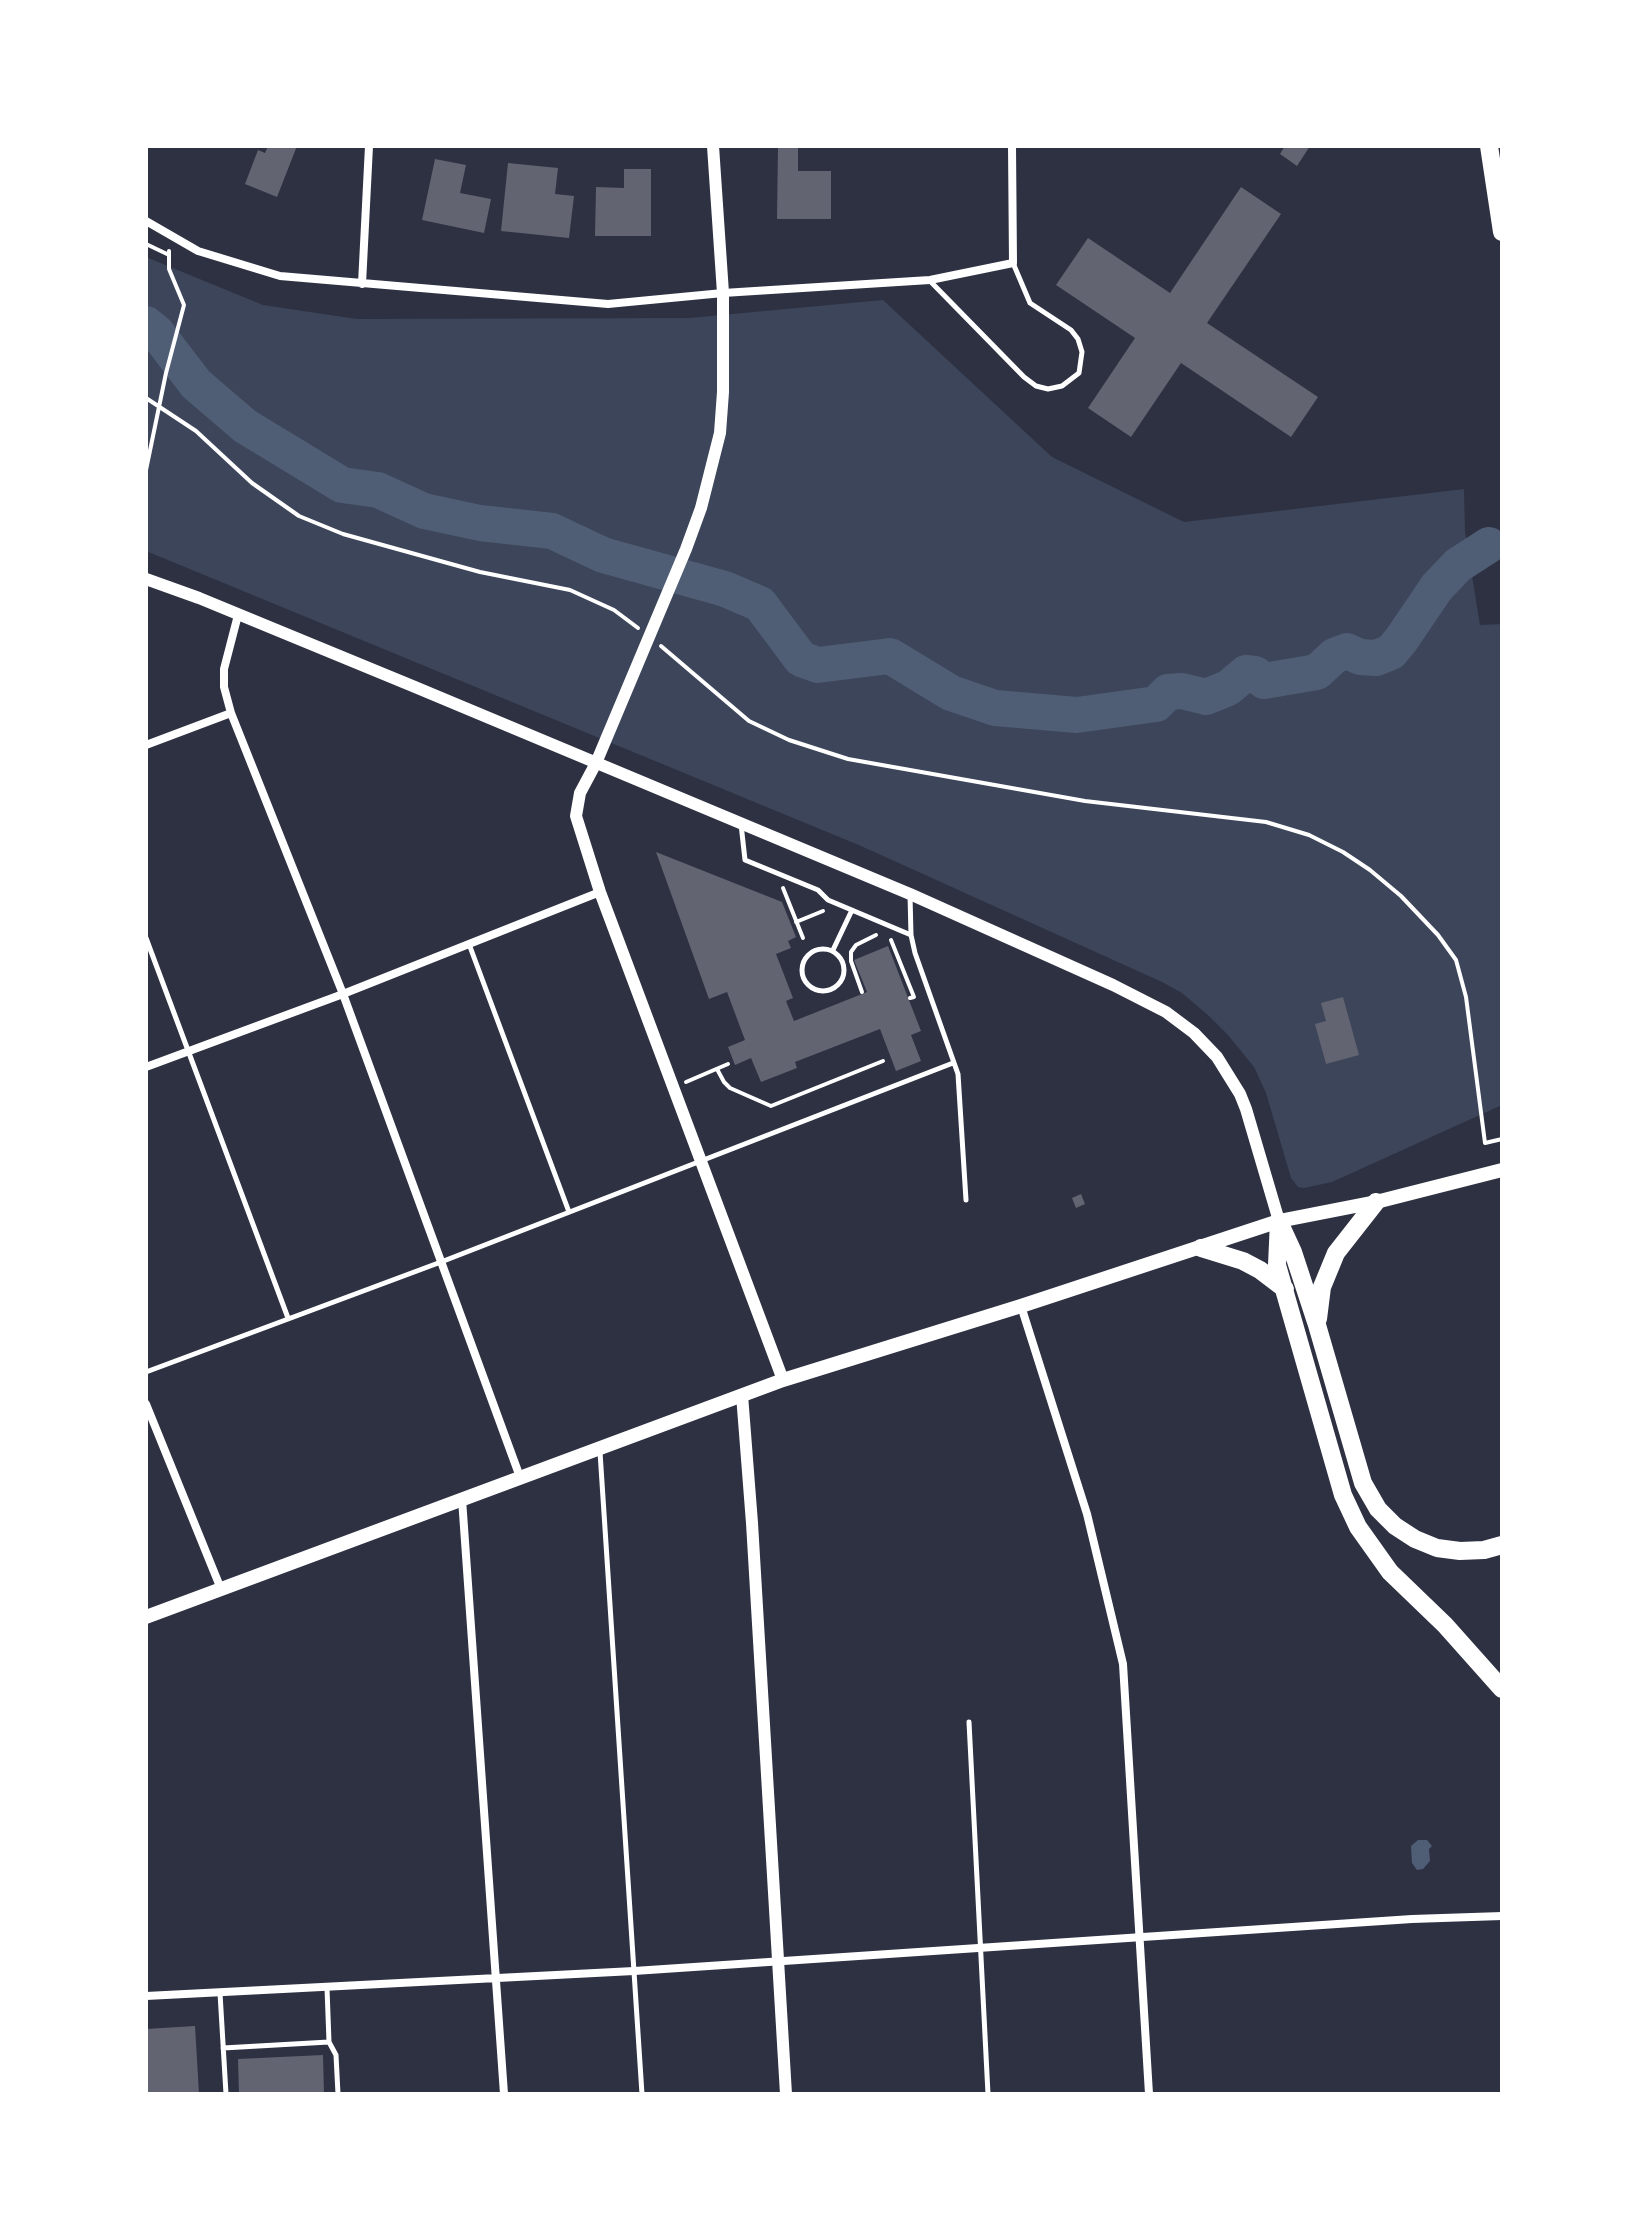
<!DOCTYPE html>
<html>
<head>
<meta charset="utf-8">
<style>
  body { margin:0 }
  #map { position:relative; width:1648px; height:2240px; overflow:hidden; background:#2d3142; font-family:"Exo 2",sans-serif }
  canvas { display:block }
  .frame { position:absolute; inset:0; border:148px solid #fff; pointer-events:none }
</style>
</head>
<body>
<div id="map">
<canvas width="1648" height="2240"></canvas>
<div class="frame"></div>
</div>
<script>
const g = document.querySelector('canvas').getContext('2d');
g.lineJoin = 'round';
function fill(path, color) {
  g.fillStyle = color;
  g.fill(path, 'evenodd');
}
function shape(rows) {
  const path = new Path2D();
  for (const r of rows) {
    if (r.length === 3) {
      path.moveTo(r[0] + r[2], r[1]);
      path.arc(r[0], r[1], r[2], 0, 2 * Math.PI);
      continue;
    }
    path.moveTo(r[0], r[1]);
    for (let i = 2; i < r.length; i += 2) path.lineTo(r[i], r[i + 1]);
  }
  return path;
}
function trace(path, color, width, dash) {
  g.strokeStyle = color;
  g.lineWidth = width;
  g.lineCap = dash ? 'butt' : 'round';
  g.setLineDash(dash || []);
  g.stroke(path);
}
fill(shape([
  [146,257,263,305,357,319,689,318,883,300,1052,457,1184,522,1464,489,1465,532,1480,625,1502,624,1502,1105,1332,1182,1304,1188,1298,1187,1291,1178,1266,1093,1254,1067,1228,1035,1209,1016,1182,993,1162,982,861,846,146,551]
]), '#3c4559');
fill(shape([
  [1418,1840,1427,1840,1432,1846,1429,1849,1430,1861,1423,1869,1417,1870,1412,1863,1411,1846]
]), '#4f5d75');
trace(shape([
  [146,324,157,333,196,384,245,426,342,485,378,490,424,511,480,523,552,531,603,555,725,589,760,604,801,659,818,665,890,656,951,693,995,708,1077,715,1156,704,1168,692,1182,691,1206,697,1228,688,1246,673,1255,674,1264,681,1317,672,1334,656,1347,651,1360,657,1376,658,1391,652,1401,640,1437,587,1458,565,1489,545]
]), '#4f5d75', 36);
fill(shape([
  [268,146,297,146,277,197,245,184,258,150,265,153],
  [778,146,798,146,798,171,831,171,831,219,777,219],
  [1285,146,1310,146,1297,166,1280,154],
  [435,159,466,165,460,193,491,199,484,233,422,220],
  [508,163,558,168,555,194,574,196,569,238,501,231],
  [624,169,651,169,651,236,595,236,596,187,624,188],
  [1241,187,1281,214,1207,323,1318,397,1291,437,1181,363,1131,437,1088,408,1135,338,1056,285,1088,238,1170,293],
  [656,852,782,902,796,937,788,941,791,948,776,954,793,998,786,1001,794,1021,867,992,854,960,888,946,921,1031,911,1035,921,1061,896,1071,880,1029,795,1062,797,1068,761,1082,751,1058,735,1065,728,1047,745,1040,727,992,709,999],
  [1343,997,1359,1055,1326,1064,1315,1024,1326,1021,1321,1003],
  [1081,1194,1085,1204,1076,1208,1072,1198],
  [195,2026,199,2094,146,2094,146,2029],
  [323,2055,324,2094,239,2094,238,2059]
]), '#626471');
trace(shape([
  [146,244,167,254],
  [146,398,196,431,252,483,299,516,343,534,480,572,570,590,614,610,638,628],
  [146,470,166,373,184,305,169,269,169,251],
  [661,646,749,721,789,740,848,759,1085,801,1266,822,1309,835,1343,852,1370,870,1401,896,1438,935,1456,960,1466,997,1485,1143,1502,1139],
  [783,888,803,938],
  [796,922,823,911],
  [891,940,914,997,910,998],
  [862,992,851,961,851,952,856,945,876,935],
  [717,1069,724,1082,730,1088,771,1106,883,1061],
  [686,1082,728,1064]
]), '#fff', 4);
trace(shape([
  [930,281,1024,377,1036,386,1048,389,1062,386,1079,373,1082,352,1078,339,1071,330,1030,303,1013,263],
  [741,824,745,860,818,890,828,900,911,935],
  [910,895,911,935,915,953,958,1074,966,1200],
  [146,938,288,1318],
  [469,944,569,1212],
  [823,970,21],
  [833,950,852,910],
  [146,1372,441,1262,953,1063],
  [600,1452,642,2094],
  [969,1722,988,2094],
  [220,1993,226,2094],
  [329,2042,336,2055,338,2094],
  [223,2048,329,2042,327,1988]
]), '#fff', 5);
trace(shape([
  [146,221,198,251,280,276,608,304,723,293,930,280,1013,263,1012,146],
  [362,284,369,146],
  [238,615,224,669,224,687,231,713,343,994,520,1477],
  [146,745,231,713],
  [146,1067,343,994,600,892],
  [1021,1306,1087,1514,1123,1664,1149,2094],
  [146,1404,221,1589],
  [462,1499,504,2094],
  [146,1996,634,1971,1412,1919,1502,1916]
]), '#fff', 8);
trace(shape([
  [713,146,723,293,723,392,720,433,701,508,686,549,596,763,580,793,576,816,600,892,783,1380],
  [146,579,199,598,415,687,910,894,1113,985,1166,1012,1194,1033,1217,1057,1240,1094,1246,1109,1279,1221],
  [742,1395,752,1523,786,2094]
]), '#fff', 12);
trace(shape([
  [146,1617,783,1380,1021,1306,1279,1221,1376,1202,1502,1170]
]), '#fff', 14);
trace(shape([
  [1489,146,1502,232],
  [1279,1221,1277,1265,1343,1495,1358,1527,1390,1572,1445,1625,1502,1689],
  [1281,1226,1293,1252,1317,1325,1363,1483,1378,1509,1395,1526,1415,1539,1437,1548,1460,1551,1484,1550,1502,1545],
  [1201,1248,1243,1261,1260,1270,1285,1289],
  [1318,1319,1322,1287,1336,1253,1376,1202]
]), '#fff', 18);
</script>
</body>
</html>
